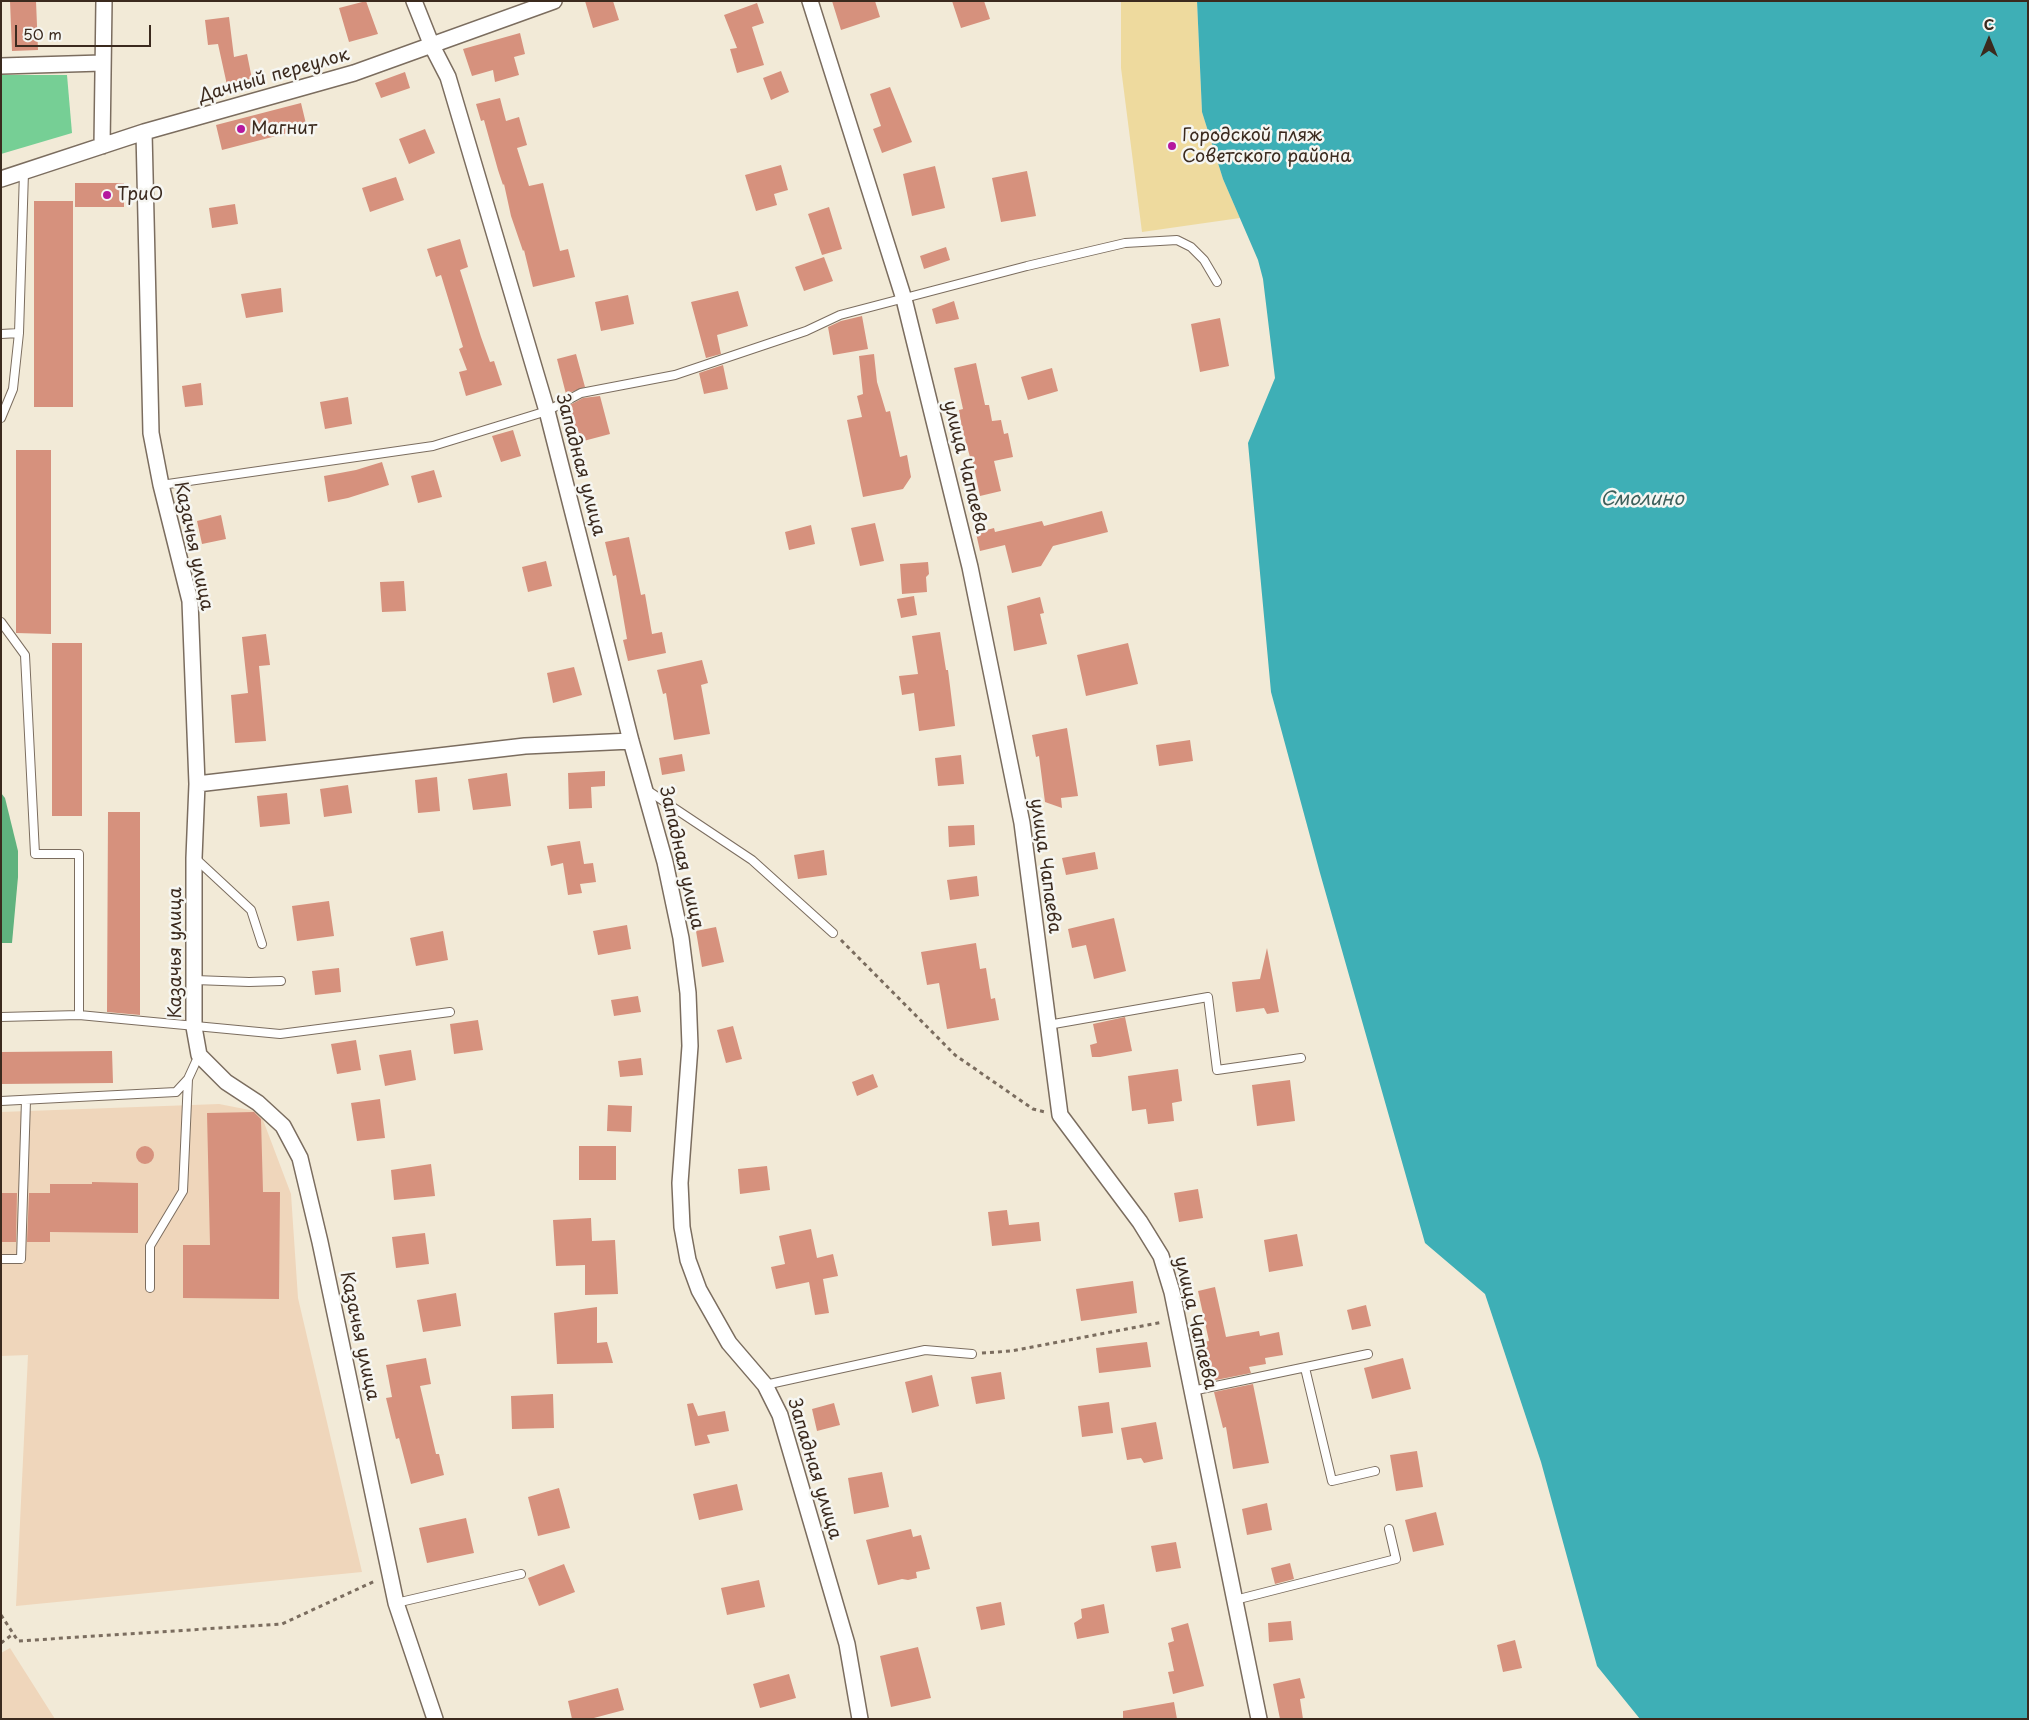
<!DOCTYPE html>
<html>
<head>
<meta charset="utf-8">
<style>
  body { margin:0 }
  #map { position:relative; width:2029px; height:1720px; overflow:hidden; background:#f2ead7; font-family:"Playpen Sans",sans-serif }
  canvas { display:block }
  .frame { position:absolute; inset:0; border:2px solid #3b2a1e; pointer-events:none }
  .north { position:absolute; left:1964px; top:15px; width:50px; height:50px; -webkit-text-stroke:4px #f6f6f2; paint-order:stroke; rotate:0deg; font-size:14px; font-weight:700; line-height:20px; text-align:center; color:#3b2a1e }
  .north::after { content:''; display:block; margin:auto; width:18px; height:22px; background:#3b2a1e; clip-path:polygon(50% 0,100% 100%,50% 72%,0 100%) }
  .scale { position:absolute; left:15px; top:25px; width:136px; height:22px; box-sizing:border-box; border:2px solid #3b2a1e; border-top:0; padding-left:6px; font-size:15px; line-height:18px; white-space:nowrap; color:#3b2a1e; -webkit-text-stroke:4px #f6f6f2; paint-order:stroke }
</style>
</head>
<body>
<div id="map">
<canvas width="2029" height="1720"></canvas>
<div class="frame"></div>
<div class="north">С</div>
<div class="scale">50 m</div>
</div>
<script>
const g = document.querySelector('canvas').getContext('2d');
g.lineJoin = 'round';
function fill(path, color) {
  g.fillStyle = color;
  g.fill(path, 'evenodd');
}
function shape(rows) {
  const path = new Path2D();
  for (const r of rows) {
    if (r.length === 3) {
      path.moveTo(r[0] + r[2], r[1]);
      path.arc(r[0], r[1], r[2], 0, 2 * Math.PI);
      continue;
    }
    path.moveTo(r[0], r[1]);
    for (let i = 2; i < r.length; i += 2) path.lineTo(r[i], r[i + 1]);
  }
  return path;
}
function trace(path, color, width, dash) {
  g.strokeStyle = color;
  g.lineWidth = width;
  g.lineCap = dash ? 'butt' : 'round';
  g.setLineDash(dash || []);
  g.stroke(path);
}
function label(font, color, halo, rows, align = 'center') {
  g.font = font + ' "Playpen Sans",sans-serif';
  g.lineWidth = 5;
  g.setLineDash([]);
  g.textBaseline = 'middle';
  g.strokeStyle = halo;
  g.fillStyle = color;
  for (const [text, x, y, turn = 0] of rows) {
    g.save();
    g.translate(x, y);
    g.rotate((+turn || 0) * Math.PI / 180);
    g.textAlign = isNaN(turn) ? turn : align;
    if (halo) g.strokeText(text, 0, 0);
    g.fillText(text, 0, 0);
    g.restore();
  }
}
fill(shape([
  [219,1104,260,1112,291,1194,298,1298,362,1572,16,1606,28,1355,1,1356,1,1112],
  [10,1648,55,1719,1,1719,1,1653]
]), '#efd6bb');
fill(shape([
  [1,75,67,75,72,133,1,154]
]), '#76cf95');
fill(shape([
  [1,793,5,798,18,851,18,877,12,943,1,943]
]), '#60b27e');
fill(shape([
  [1121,1,1197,1,1202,112,1223,179,1240,218,1142,232,1121,68]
]), '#eeda9e');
fill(shape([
  [1197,1,2028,1,2028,1719,1640,1719,1597,1666,1541,1462,1485,1294,1425,1243,1320,873,1271,692,1248,443,1275,378,1263,279,1258,260,1223,179,1202,112]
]), '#3eafb6');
fill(shape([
  [10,1,36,1,38,50,12,51],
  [366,1,378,34,349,42,339,8],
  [585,1,613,1,619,20,593,28],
  [832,1,875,1,880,17,841,30],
  [952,1,984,1,990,19,961,28],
  [757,3,764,23,752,27,764,65,737,73,730,49,737,48,724,15],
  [229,17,234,57,247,54,252,79,227,85,218,44,208,45,205,20],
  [520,33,525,54,514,57,519,75,495,82,493,70,472,76,463,49],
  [781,71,789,92,771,100,763,78],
  [405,72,410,88,381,98,375,83],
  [890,87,912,142,882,153,873,129,881,126,870,94],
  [500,98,506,121,519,117,527,145,517,148,529,186,543,183,560,251,568,249,575,277,533,287,524,250,523,251,511,216,504,184,503,185,498,170,484,120,481,121,476,104],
  [301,103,307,128,222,150,216,125],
  [425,129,435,153,409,164,399,139],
  [781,165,788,190,774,194,777,205,756,211,745,175],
  [935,166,945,208,912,216,903,174],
  [1027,171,1036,216,1001,222,992,178],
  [396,177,404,200,370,212,362,188],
  [75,183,124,183,124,207,75,207],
  [34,201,73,201,73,407,34,407],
  [235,204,238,224,212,228,209,208],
  [829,207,842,249,822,255,808,214],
  [460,239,468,267,460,270,481,337,490,362,494,361,502,385,466,396,459,372,467,370,459,349,463,347,441,275,436,277,427,249],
  [946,247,950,260,924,269,920,256],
  [824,257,833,281,804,291,795,267],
  [281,288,283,312,246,318,241,294],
  [738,291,748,326,717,335,721,354,706,358,691,302],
  [628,295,634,324,601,331,595,302],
  [954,301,959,319,936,324,932,309],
  [862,316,868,349,833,355,828,327,841,321],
  [1220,318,1229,366,1200,372,1191,324],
  [576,354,585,387,566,394,557,359],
  [874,354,877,382,886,412,890,411,900,457,907,455,911,477,903,489,863,497,847,420,862,417,857,396,863,394,859,356],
  [976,363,985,405,989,405,992,421,1001,420,1004,434,1008,433,1013,457,994,461,1001,491,980,496,972,457,970,457,962,428,959,410,963,409,954,368],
  [723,365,728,389,704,394,699,373],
  [1052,368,1058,391,1028,400,1021,377],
  [201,383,203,405,185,407,182,386],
  [600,396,610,434,576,443,566,407,583,398],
  [348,397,352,424,325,429,320,402],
  [513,430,521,456,501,462,492,436],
  [16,450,51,450,51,634,16,633],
  [382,462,389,485,348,498,328,502,324,476,356,470],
  [434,470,442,497,418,503,411,476],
  [1102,511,1108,532,1053,546,1041,566,1012,573,1005,545,980,551,976,533,994,528,995,532,1042,521,1044,526],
  [221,515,226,539,202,544,197,521],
  [875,523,884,561,860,566,851,528],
  [811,525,815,544,789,550,785,532],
  [629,537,641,595,645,594,652,634,662,632,666,653,628,661,623,640,627,639,616,575,613,576,605,542],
  [546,561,552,586,528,592,522,567],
  [928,562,929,574,926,577,927,592,902,594,900,564],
  [404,581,406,611,382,612,380,582],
  [914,596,917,615,901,618,897,599],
  [1040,597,1044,613,1040,614,1047,644,1014,651,1007,606],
  [940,632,946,670,948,670,955,726,919,731,914,693,902,695,899,676,918,674,912,636],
  [266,634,270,665,259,666,266,741,235,743,231,695,248,693,242,637],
  [52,643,82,643,82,816,52,816],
  [1128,643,1138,684,1086,696,1077,655],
  [702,660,708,683,701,685,710,734,674,740,666,693,663,694,657,670],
  [574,667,582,695,553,703,547,673],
  [1067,728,1078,796,1061,798,1062,808,1045,802,1039,756,1036,757,1032,735],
  [1190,740,1193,761,1159,766,1156,745],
  [682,754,685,771,662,775,659,758],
  [961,755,964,784,938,786,935,758],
  [605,771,605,786,591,787,592,808,569,809,568,773],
  [507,773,511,806,473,810,468,779],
  [437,777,440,811,418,813,415,780],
  [348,785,352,813,324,817,320,789],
  [287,793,290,824,260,827,257,796],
  [108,812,140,812,140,1015,107,1012],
  [974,825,975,845,949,847,948,826],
  [580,841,584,864,593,863,596,882,580,884,582,893,568,895,563,863,551,866,547,846],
  [824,850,827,875,798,879,794,855],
  [1095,852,1098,869,1066,875,1062,858],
  [977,876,979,896,950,900,947,880],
  [329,901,334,936,297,941,292,906],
  [1114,918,1126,971,1094,979,1086,945,1072,948,1068,929],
  [627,925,631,949,598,955,593,931],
  [716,927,724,962,702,967,696,931],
  [443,931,448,960,416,966,410,938],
  [976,943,980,969,986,968,991,999,995,998,999,1020,947,1029,939,983,927,985,921,952],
  [1267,948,1279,1012,1267,1014,1264,1008,1236,1012,1232,982,1260,979],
  [339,968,341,992,315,995,312,971],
  [638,996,641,1012,614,1016,611,1000],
  [1125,1017,1132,1051,1100,1057,1092,1057,1090,1045,1097,1043,1093,1024],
  [478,1020,483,1050,454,1054,450,1024],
  [733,1026,742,1059,726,1063,717,1030],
  [356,1040,361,1070,337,1074,331,1044],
  [411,1050,416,1080,385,1086,379,1055],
  [112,1051,113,1083,1,1084,1,1052],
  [641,1058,643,1075,620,1077,618,1061],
  [1178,1069,1182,1101,1172,1103,1174,1121,1148,1124,1146,1109,1132,1111,1128,1076],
  [873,1074,878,1087,857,1096,852,1082],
  [1290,1080,1295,1121,1257,1126,1252,1085],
  [380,1099,385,1138,357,1141,351,1103],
  [608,1105,632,1106,631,1132,607,1131],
  [254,1112,261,1119,263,1192,280,1192,279,1299,183,1298,183,1245,210,1245,207,1113],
  [145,1155,9],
  [579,1146,616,1146,616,1180,579,1180],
  [431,1164,435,1196,394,1200,391,1170],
  [767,1166,770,1190,740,1194,738,1169],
  [92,1182,138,1183,138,1233,50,1232,50,1242,27,1242,29,1193,50,1193,50,1184,92,1184],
  [1198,1189,1203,1218,1179,1222,1174,1193],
  [1,1193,17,1193,16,1242,1,1242],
  [1007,1210,1009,1225,1039,1222,1041,1241,992,1246,988,1212],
  [591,1218,592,1241,615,1240,618,1294,585,1295,585,1265,556,1266,553,1220],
  [811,1229,817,1258,833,1254,838,1276,823,1279,829,1313,815,1315,809,1282,776,1289,771,1267,785,1264,779,1236],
  [425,1233,429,1264,396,1268,392,1237],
  [1297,1234,1303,1266,1269,1272,1264,1240],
  [1133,1281,1137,1313,1081,1321,1076,1289],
  [1215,1287,1226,1337,1259,1331,1260,1336,1279,1332,1283,1355,1265,1358,1266,1364,1249,1367,1251,1373,1211,1381,1210,1374,1208,1374,1202,1342,1209,1341,1198,1291],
  [456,1293,461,1326,423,1332,417,1300],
  [1366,1305,1371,1326,1352,1330,1347,1310],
  [597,1307,597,1343,607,1342,613,1363,557,1364,554,1313],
  [1147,1342,1151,1367,1099,1373,1096,1348],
  [426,1358,431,1384,420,1386,436,1454,439,1454,444,1475,411,1484,399,1438,396,1439,386,1398,392,1397,386,1365],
  [1403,1358,1411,1389,1372,1399,1364,1368],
  [1001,1372,1005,1399,976,1404,971,1377],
  [932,1375,939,1406,912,1413,905,1382],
  [1253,1384,1269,1463,1233,1469,1226,1427,1223,1428,1214,1392],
  [553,1394,554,1428,512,1429,511,1396],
  [1109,1402,1113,1433,1082,1437,1078,1406],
  [693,1403,698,1416,725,1411,729,1431,707,1435,710,1443,695,1446,687,1404],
  [834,1403,840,1425,817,1431,812,1409],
  [1156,1422,1163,1459,1144,1463,1141,1458,1127,1460,1121,1428],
  [1417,1451,1423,1487,1396,1491,1390,1455],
  [882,1472,889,1507,854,1514,848,1478],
  [737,1484,743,1510,699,1520,693,1494],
  [559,1488,570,1528,538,1536,528,1497],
  [1267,1503,1272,1530,1247,1535,1242,1509],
  [1436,1512,1444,1545,1413,1552,1405,1520],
  [466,1518,474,1553,427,1563,419,1528],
  [911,1529,913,1537,921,1535,930,1569,916,1572,917,1578,908,1580,902,1579,878,1585,866,1540],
  [1176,1542,1181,1568,1156,1572,1151,1546],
  [1290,1563,1294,1579,1275,1584,1271,1568],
  [564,1564,575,1592,539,1606,528,1578],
  [759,1580,765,1607,727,1615,721,1588],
  [1001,1602,1005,1625,981,1630,976,1607],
  [1104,1604,1109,1633,1077,1639,1074,1623,1082,1618,1081,1609],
  [1291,1621,1293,1640,1269,1642,1268,1623],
  [1188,1623,1204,1686,1173,1694,1168,1672,1174,1671,1168,1643,1174,1641,1171,1628],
  [1515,1640,1522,1668,1503,1672,1497,1645],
  [918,1647,931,1698,891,1707,880,1656],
  [789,1674,796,1698,760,1708,753,1684],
  [1300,1678,1305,1698,1300,1699,1303,1719,1280,1719,1273,1684],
  [618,1688,624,1710,590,1719,572,1719,568,1701],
  [1174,1702,1177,1719,1123,1719,1123,1711]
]), '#d6917d');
const service = shape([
  [1,334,19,333],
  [1,418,13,389,19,333,24,172],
  [161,485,433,446,547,411,581,393,675,375,806,331,840,315,1027,266,1125,243,1177,240,1191,247,1204,260,1217,282],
  [1,622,25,655,35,854,79,854,79,1015,1,1017],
  [647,790,752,860,833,933],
  [196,859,251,910,262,944],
  [195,980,249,982,281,981],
  [79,1015,280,1034,450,1012],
  [1048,1025,1208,997,1217,1070,1301,1058],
  [1,1101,176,1092,188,1079,199,1055],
  [1,1259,21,1259,26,1100],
  [150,1288,150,1246,183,1191,188,1079],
  [1305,1368,1332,1481,1375,1471],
  [765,1385,925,1350,972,1354],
  [1192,1391,1368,1354],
  [1235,1600,1396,1559,1389,1529],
  [396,1603,521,1574]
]);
const minor = shape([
  [414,1,432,46,448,77,547,411,631,741,665,862,681,938,688,993,690,1046,680,1183,682,1227,688,1260,699,1290,729,1343,765,1385,780,1415,847,1644,860,1719],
  [810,1,904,299,970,567,1022,823,1060,1115,1140,1222,1161,1256,1172,1292,1259,1719],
  [1,66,102,63],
  [144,132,151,433,161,485,190,601,197,784,194,858,194,1027,199,1055,226,1082,258,1103,283,1126,300,1158,320,1242,396,1603,435,1719],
  [102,146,104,1],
  [1,179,144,132,354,73,554,1],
  [197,784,525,746,631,741]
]);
trace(service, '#7b6d5f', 10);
trace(minor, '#7b6d5f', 18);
trace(shape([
  [841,940,955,1055,1033,1109,1045,1112],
  [982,1353,1011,1351,1163,1322],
  [1,1615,18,1641,282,1624,375,1581],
  [1,1643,13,1634]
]), '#7b6d5f', 3, [4, 4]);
trace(service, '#fff', 8);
trace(minor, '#fff', 15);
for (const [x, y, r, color] of [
  [241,129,5,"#b5179e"],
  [1172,146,5,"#b5179e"],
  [107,195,5,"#b5179e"]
]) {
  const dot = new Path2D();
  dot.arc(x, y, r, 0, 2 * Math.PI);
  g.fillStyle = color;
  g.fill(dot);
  trace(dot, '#f6f6f2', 2);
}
label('18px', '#3b2a1e', '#f6f6f2', [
  ["Дачный переулок",274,76,-16],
  ["Западная улица",580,465,75],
  ["улица Чапаева",965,467,76],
  ["Казачья улица",193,546,78],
  ["Западная улица",681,858,77],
  ["улица Чапаева",1045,866,82],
  ["Казачья улица",176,953,-90],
  ["улица Чапаева",1195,1323,77],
  ["Казачья улица",359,1336,78],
  ["Западная улица",814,1469,73]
]);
label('18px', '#3b2a1e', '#f6f6f2', [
  ["Магнит",251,129],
  ["Городской пляж",1182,136],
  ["Советского района",1182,157],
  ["ТриО",117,195]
], 'left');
label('italic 19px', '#3c5f5b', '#f6f6f2', [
  ["Смолино",1642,500]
]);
</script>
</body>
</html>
